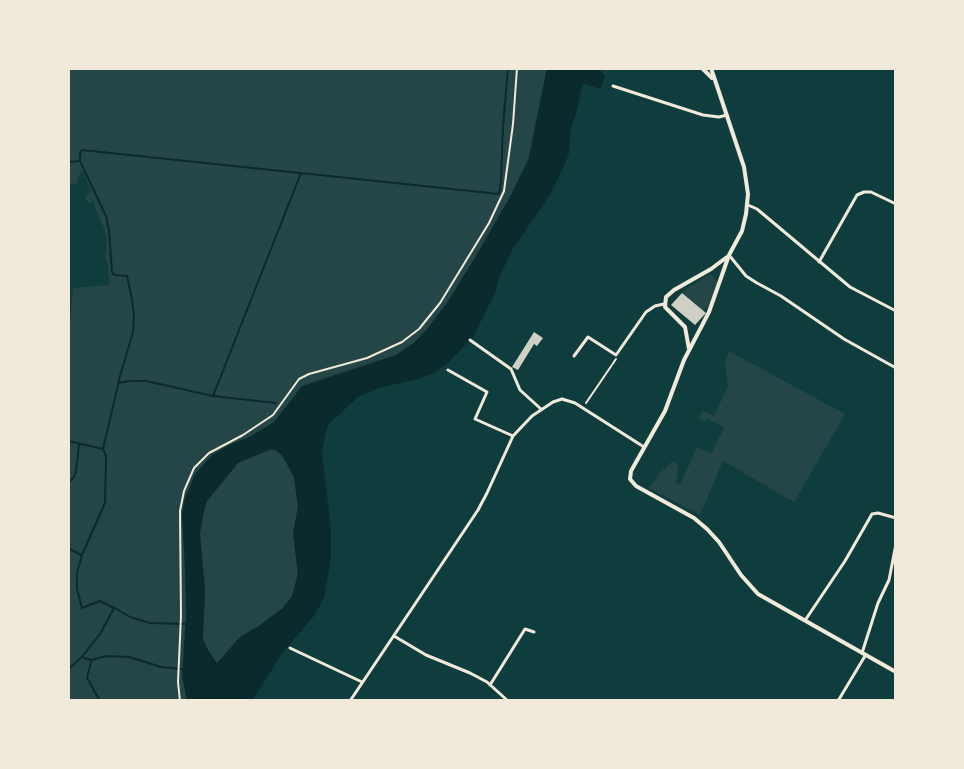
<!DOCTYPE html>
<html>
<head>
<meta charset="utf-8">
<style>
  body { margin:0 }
  #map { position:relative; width:964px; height:769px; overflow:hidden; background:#0f3d3e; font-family:"PT Sans Narrow",sans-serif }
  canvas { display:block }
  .frame { position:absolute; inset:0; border:70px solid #f1e9da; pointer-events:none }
</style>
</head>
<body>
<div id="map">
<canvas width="964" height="769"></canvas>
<div class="frame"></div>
</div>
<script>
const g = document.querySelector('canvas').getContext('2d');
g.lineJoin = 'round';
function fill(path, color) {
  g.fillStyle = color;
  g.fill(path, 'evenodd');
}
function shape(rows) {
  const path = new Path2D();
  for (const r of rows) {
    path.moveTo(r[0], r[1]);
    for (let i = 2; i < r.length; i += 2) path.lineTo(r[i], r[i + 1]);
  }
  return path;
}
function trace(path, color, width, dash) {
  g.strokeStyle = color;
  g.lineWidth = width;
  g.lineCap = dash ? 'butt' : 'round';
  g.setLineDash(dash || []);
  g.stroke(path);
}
fill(shape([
  [68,68,547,68,528,159,511,195,463,278,427,346,302,386,282,455,294,477,298,507,293,533,298,574,292,596,283,608,259,626,238,639,218,663,202,701,68,701,68,342,73,288,109,285,108,265,105,257,107,240,104,228,95,208,94,201,88,203,85,197,91,191,83,171,79,175,77,184,68,185],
  [710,274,718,281,709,306,704,311,683,293,688,288],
  [729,351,845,414,794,502,723,461,700,515,649,488,663,468,665,470,669,464,674,461,678,466,676,484,681,483,697,447,711,454,724,428,708,418,705,421,698,418,703,411,714,416,728,386,725,364]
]), '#244646');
fill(shape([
  [547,68,599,68,605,76,601,89,584,84,582,86,577,110,571,128,569,153,565,164,551,193,512,250,499,278,495,293,473,337,448,363,436,372,419,379,378,388,358,397,332,421,327,427,322,452,331,530,331,558,324,598,314,616,283,652,252,701,187,701,182,676,186,615,185,569,182,516,184,501,195,474,212,455,231,444,251,436,274,422,302,386,396,355,415,342,427,329,446,304,480,250,511,195,529,159],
  [269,450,275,450,282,455,294,477,298,507,293,533,298,574,292,596,283,608,259,626,241,636,217,663,208,650,203,639,205,590,200,533,204,511,207,501,238,463]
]), '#0a2a2b');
trace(shape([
  [68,162,79,161],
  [213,396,146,381,130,381,118,383,133,332,134,316,132,300,127,276,114,275,112,272,109,231,106,216,80,161,80,154,82,150,300,173],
  [276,403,213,396,301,173,499,194,501,181,503,126,508,68],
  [68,441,103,449,118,385],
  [68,483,74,477,76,471,79,445],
  [68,548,81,555],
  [115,608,130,617,150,623,186,624],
  [84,658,91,660,107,656,129,657,161,667,182,669],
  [91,662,87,678,100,701],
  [68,669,82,657,100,634,114,608,100,601,82,608,77,589,77,573,82,555,105,503,106,456,103,449]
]), '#0a2a2b', 2);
fill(shape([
  [682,293,706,313,695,325,671,305],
  [534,332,543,338,537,346,534,344,518,370,512,367]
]), '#cfcfc3');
trace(shape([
  [586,403,616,359],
  [180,701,178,682,181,616,180,511,184,491,194,468,209,453,243,435,273,415,299,379,309,374,367,358,402,342,419,329,440,303,489,223,504,191,513,124,517,68]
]), '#f1e9da', 2);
trace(shape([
  [613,86,703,115,719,117,727,115],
  [748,205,757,209,850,287,896,311],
  [729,255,746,276,757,283,781,296,844,339,896,368],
  [819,262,857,195,864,192,871,192,896,204],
  [470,340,511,369,520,390,541,409],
  [574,356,588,337,616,355,646,312,655,306,664,304],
  [448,370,487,392,475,419,513,436],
  [806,619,845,561,872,514,878,513,896,518],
  [394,636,426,655,470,673,487,682,508,701],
  [290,648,362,682],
  [862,653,878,603,889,580,896,544],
  [490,685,525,629,534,632],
  [350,701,478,510,487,493,513,436,532,416,553,402,562,399,575,403,644,447],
  [838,701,865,656]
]), '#f1e9da', 3);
trace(shape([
  [702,68,712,78],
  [711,68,744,167,748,194,746,214,742,231,729,255,709,312,684,360,665,411,631,471,630,479,636,486,694,518,707,529,719,542,741,575,758,594,896,672],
  [689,349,685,327,665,307,666,297,674,290,711,269,727,257]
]), '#f1e9da', 4);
</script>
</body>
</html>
